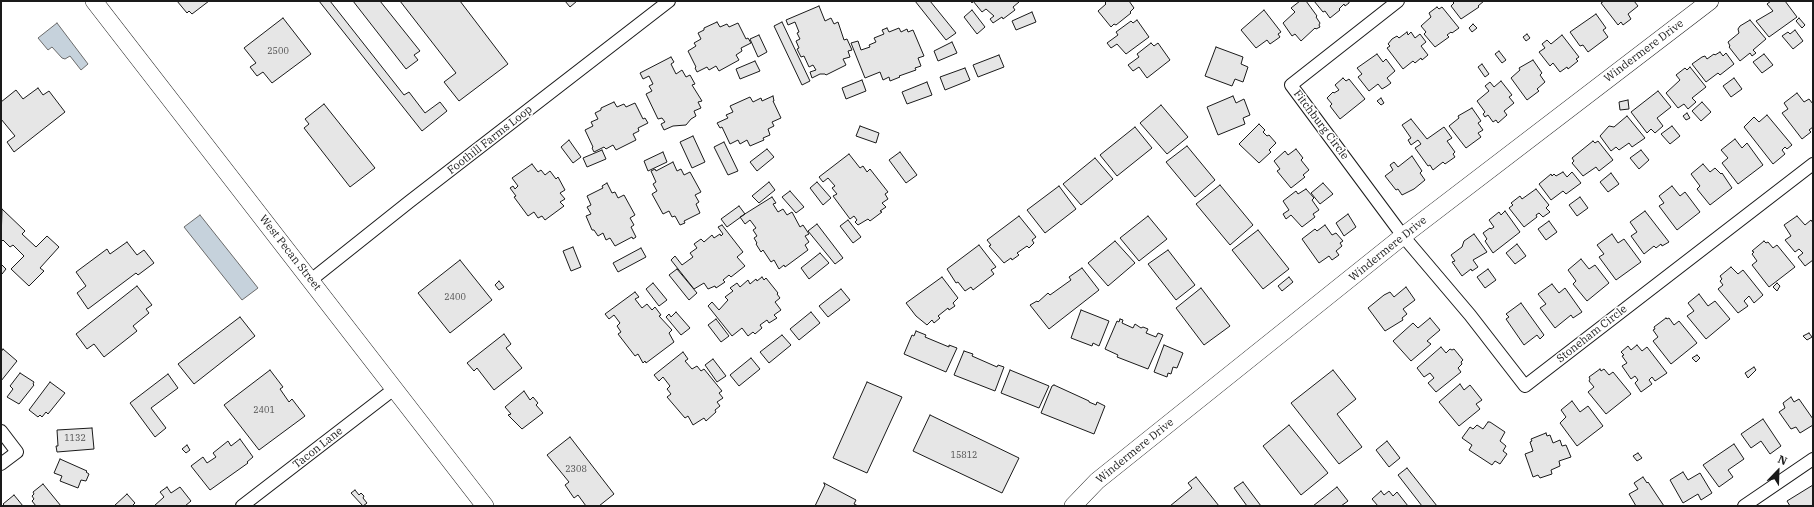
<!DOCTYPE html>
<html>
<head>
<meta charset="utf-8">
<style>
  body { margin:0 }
  #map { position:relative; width:1814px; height:507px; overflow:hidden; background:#fff; font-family:"IBM Plex Serif",serif }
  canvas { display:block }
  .frame { position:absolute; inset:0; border:2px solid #1a1a1a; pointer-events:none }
  .north { position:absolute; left:1758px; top:451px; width:40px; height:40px; -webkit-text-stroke:3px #fff; paint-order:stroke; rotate:23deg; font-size:11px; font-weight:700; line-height:16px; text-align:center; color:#1a1a1a }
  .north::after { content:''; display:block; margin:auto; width:14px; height:18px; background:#1a1a1a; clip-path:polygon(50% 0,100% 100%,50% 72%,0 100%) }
</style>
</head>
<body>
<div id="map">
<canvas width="1814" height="507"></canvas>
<div class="frame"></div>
<div class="north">N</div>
</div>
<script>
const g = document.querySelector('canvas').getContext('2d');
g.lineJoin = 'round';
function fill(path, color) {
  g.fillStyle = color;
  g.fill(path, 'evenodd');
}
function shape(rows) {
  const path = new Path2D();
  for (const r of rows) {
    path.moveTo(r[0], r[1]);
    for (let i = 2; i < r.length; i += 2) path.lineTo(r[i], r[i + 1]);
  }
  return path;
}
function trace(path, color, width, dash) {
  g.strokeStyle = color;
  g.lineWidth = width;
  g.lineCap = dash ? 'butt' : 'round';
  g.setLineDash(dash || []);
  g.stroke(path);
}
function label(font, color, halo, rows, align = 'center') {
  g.font = font + ' "IBM Plex Serif",serif';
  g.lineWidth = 3;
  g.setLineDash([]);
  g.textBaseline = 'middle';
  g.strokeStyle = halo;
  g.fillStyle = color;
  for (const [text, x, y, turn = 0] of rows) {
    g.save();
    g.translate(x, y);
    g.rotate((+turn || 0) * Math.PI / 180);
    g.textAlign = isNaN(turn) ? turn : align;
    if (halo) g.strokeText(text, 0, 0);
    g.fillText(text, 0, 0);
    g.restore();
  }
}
const water = shape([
  [57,23,88,64,81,70,70,56,65,59,62,58,52,47,48,50,38,38,57,23],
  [200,215,258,288,242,300,184,227,200,215]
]);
fill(water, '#c6d2dc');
trace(water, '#6a6a6a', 1);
const building = shape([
  [177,1,209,1,192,14,189,11,187,13,177,1],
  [319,1,330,1,404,95,409,92,425,113,440,102,447,111,422,131,319,1],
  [353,1,380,1,420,51,414,55,418,60,406,69,353,1],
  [400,1,460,1,508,64,459,101,444,82,456,73,400,1],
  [565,1,577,1,570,7,565,1],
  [915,1,930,1,956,33,946,40,915,1],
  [971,1,1019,1,1019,2,1013,7,1015,10,1003,19,1002,17,993,23,990,19,994,16,986,9,982,12,973,1,972,3,971,1],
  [1107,1,1129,1,1134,8,1130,12,1131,13,1116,25,1114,24,1111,27,1098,11,1106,4,1105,3,1107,1],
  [1300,1,1306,1,1317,16,1316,17,1320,23,1319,25,1320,27,1316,29,1315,28,1301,41,1295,34,1292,36,1283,23,1295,12,1291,8,1300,1],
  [1314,1,1349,1,1349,3,1345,6,1344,4,1339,9,1340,10,1330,18,1325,11,1323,12,1314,1],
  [1452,1,1484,1,1478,6,1479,7,1461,19,1451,6,1454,3,1452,1],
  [1604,1,1634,1,1638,6,1628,14,1631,19,1623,25,1621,22,1618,25,1601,3,1604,1],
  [1771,1,1785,1,1797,17,1769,37,1756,21,1773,11,1767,4,1771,1],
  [819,6,825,21,831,18,834,24,838,22,844,40,847,39,852,50,848,51,850,57,843,59,846,65,826,75,825,74,820,74,812,78,810,72,816,70,813,65,809,67,804,56,801,57,797,49,799,48,796,41,800,39,797,33,799,32,795,22,788,25,786,20,819,6],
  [1437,7,1439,9,1442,7,1459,28,1452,33,1451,32,1447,35,1449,37,1435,47,1424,34,1426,32,1421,26,1431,17,1429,13,1437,7],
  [972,10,985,27,977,34,964,17,972,10],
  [1264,10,1281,32,1278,34,1280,37,1270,44,1267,40,1256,48,1241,30,1264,10],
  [1032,12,1036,22,1016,30,1012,21,1032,12],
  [1596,14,1606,28,1603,30,1608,37,1588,52,1583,45,1580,46,1570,32,1596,14],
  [283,18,311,54,272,83,263,72,257,76,250,67,256,63,244,48,283,18],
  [1799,18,1805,25,1802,28,1796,21,1799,18],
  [1137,20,1149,37,1126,54,1117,44,1111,48,1107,43,1118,35,1116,32,1131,21,1133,23,1137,20],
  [1750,20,1766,39,1753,50,1756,53,1752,56,1750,53,1740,61,1729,47,1730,46,1728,42,1739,33,1738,29,1740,26,1750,20],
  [717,22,720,27,727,24,729,27,738,23,746,39,748,38,751,43,741,48,742,51,736,55,739,60,719,71,716,66,709,70,707,67,697,72,695,68,696,67,688,51,696,46,694,43,701,39,698,33,704,30,704,28,717,22],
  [782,22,810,81,802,85,774,26,782,22],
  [1473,24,1477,28,1472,32,1469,28,1473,24],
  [887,28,889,32,899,28,901,32,907,29,908,32,913,30,924,56,918,58,921,66,915,68,916,70,899,76,900,77,890,81,889,77,883,80,880,72,865,78,851,43,858,41,861,50,870,47,869,45,876,42,874,38,884,34,882,30,887,28],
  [1795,30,1803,41,1793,49,1782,36,1788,32,1790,34,1795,30],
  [1407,32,1408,35,1411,32,1415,38,1420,34,1426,42,1421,46,1428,55,1422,60,1421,58,1415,63,1413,61,1403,69,1387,48,1390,46,1388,44,1392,39,1397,36,1399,38,1407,32],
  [1527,34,1530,38,1526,41,1523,37,1527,34],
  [759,35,767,52,758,57,750,39,759,35],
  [1562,35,1579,57,1576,59,1578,61,1568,69,1567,67,1560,72,1553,63,1550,66,1539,52,1545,48,1542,44,1547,40,1551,44,1562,35],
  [952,42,957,53,938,61,934,51,952,42],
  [1151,43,1154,46,1158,43,1170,60,1147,78,1139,67,1133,71,1128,65,1139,57,1137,54,1151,43],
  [1216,47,1243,57,1241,64,1248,67,1243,82,1235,79,1232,86,1205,76,1216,47],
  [1499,51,1506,60,1502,63,1495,54,1499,51],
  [1720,52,1723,56,1726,53,1734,64,1720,75,1718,73,1706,82,1692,64,1702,57,1705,56,1707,59,1714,54,1715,55,1720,52],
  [1377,54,1383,62,1386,59,1395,71,1387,78,1391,83,1387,86,1382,89,1378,84,1369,91,1358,77,1362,74,1357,68,1377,54],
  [1764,54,1773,65,1762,73,1753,62,1764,54],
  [999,55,1004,67,978,77,973,65,999,55],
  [671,57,674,62,671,64,676,74,682,70,686,77,690,75,695,84,692,85,702,101,698,102,701,108,694,111,696,116,691,119,686,125,673,126,664,130,661,124,665,122,662,118,658,119,646,94,652,91,649,86,653,84,649,76,643,79,640,73,671,57],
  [1533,60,1542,73,1540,75,1545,82,1537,89,1539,91,1527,100,1511,78,1520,70,1519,68,1533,60],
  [755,61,760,71,740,79,736,69,755,61],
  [1482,64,1489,74,1485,77,1478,67,1482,64],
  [1690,67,1706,87,1692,98,1696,102,1688,109,1684,104,1678,108,1666,93,1680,80,1676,75,1685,68,1687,70,1690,67],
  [965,68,970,80,945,90,940,77,965,68],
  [1343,78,1346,81,1349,79,1365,99,1340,119,1330,106,1332,104,1327,98,1333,92,1334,93,1339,90,1335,85,1343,78],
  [1734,78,1742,89,1731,97,1723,86,1734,78],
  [862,80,866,91,846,99,842,88,862,80],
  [1501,81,1512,95,1509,97,1514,103,1504,111,1507,115,1498,123,1496,120,1493,122,1488,115,1485,117,1483,114,1485,112,1477,101,1489,91,1485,86,1490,82,1494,87,1501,81],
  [927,82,932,95,907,104,902,92,927,82],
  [38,88,43,95,49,91,65,112,14,152,7,142,15,136,1,119,1,102,16,90,23,99,38,88],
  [1658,91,1671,107,1657,118,1663,126,1655,133,1651,129,1647,133,1631,112,1658,91],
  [1797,93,1804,102,1809,99,1813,104,1813,127,1809,130,1811,132,1802,139,1782,113,1788,109,1784,103,1797,93],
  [773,96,774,101,773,101,781,118,772,122,774,126,768,129,770,135,763,138,764,140,750,146,747,140,740,144,738,140,730,144,722,127,720,128,717,123,728,118,726,115,733,112,730,106,750,97,753,102,761,98,762,101,773,96],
  [1233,96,1236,103,1244,99,1250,115,1243,118,1245,124,1218,135,1207,107,1233,96],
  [1381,98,1384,103,1381,105,1377,101,1381,98],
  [1628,100,1629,109,1620,110,1619,102,1628,100],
  [614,102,617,107,624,104,626,107,635,103,643,119,645,118,648,123,638,128,639,131,633,134,636,140,616,150,613,145,606,149,604,147,594,152,592,148,593,147,585,130,593,126,591,122,598,119,595,113,601,110,601,108,614,102],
  [1702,102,1711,112,1701,121,1692,111,1702,102],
  [324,104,375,168,350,187,304,128,309,124,305,119,324,104],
  [1161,105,1188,137,1167,154,1140,123,1161,105],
  [1472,108,1481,121,1478,123,1483,130,1478,133,1481,137,1466,148,1449,126,1459,118,1458,116,1472,108],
  [1687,113,1690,118,1686,120,1683,116,1687,113],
  [1767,115,1792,145,1787,149,1785,147,1782,150,1785,154,1773,164,1744,127,1754,117,1759,122,1767,115],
  [1627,116,1645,138,1632,147,1629,143,1619,150,1616,147,1611,151,1600,136,1609,126,1614,127,1627,116],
  [1411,119,1427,139,1444,127,1452,138,1447,141,1455,152,1453,154,1455,157,1445,164,1443,162,1433,170,1430,165,1428,166,1415,148,1421,144,1418,140,1411,145,1408,140,1411,138,1402,125,1411,119],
  [1259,124,1265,130,1263,132,1267,136,1269,135,1276,143,1269,150,1271,152,1259,163,1239,144,1259,124],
  [860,126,879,133,876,143,856,136,860,126],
  [1672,126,1680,136,1670,144,1661,134,1672,126],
  [1135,127,1152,148,1117,176,1100,155,1135,127],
  [693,136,705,162,692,168,680,142,693,136],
  [1735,139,1742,148,1747,143,1763,165,1738,184,1722,163,1728,158,1721,150,1735,139],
  [569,140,581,157,573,163,561,147,569,140],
  [1593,141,1595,143,1598,141,1613,160,1599,171,1596,167,1583,176,1572,163,1574,161,1572,158,1593,141],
  [724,142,738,171,728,175,714,147,724,142],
  [1187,146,1215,180,1195,197,1166,162,1187,146],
  [767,149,774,157,757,171,750,162,767,149],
  [1296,149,1303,158,1301,160,1309,170,1303,175,1305,177,1291,188,1277,171,1280,169,1274,161,1285,151,1288,155,1296,149],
  [602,150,606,159,587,167,583,158,602,150],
  [1641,150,1649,160,1639,169,1630,158,1641,150],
  [663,152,667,162,648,171,644,161,663,152],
  [900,152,917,175,906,183,889,160,900,152],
  [849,154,860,168,863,166,867,172,870,169,888,192,885,194,888,199,882,203,886,207,880,211,882,212,870,221,868,219,858,225,855,222,857,220,854,216,850,219,833,196,837,194,832,188,835,186,828,178,823,182,819,177,849,154],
  [1412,156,1422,171,1420,173,1425,180,1414,189,1402,195,1398,189,1396,190,1385,176,1393,170,1390,165,1394,162,1398,167,1412,156],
  [1095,158,1113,179,1081,205,1063,184,1095,158],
  [673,162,677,171,681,169,684,175,690,172,701,192,695,195,699,202,696,204,700,213,684,221,685,223,680,225,675,216,672,217,669,211,663,214,652,194,657,191,653,184,656,182,651,171,655,169,656,171,673,162],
  [532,164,538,172,541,170,545,175,550,171,556,179,558,177,565,190,560,193,565,199,560,202,564,206,545,220,542,216,538,218,534,212,528,216,514,197,516,196,510,188,513,186,515,189,518,186,512,178,532,164],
  [1703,164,1710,172,1715,168,1721,174,1722,173,1732,188,1710,205,1697,189,1700,186,1691,174,1703,164],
  [1563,172,1567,177,1572,172,1581,183,1566,194,1563,191,1551,200,1539,184,1551,174,1552,176,1554,174,1556,176,1563,172],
  [1611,173,1619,184,1608,192,1600,182,1611,173],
  [769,182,775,190,759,203,752,196,769,182],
  [817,182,831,198,823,205,810,188,817,182],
  [607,183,612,193,615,192,618,198,624,195,635,215,630,218,634,225,631,227,636,237,633,239,632,237,615,246,610,238,606,240,603,233,598,236,594,230,592,230,586,216,591,214,587,207,591,205,587,196,603,188,602,186,607,183],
  [1323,183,1333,194,1320,204,1311,193,1323,183],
  [1220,185,1253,225,1230,245,1196,204,1220,185],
  [1059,186,1076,209,1045,233,1027,210,1059,186],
  [1672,186,1680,196,1685,192,1700,212,1677,230,1659,206,1664,203,1659,196,1672,186],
  [1306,189,1314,198,1312,200,1319,210,1313,214,1315,217,1302,227,1291,215,1286,219,1283,214,1289,210,1283,201,1296,191,1298,194,1306,189],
  [1536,189,1549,205,1546,208,1550,212,1543,217,1539,213,1536,215,1537,217,1524,227,1509,208,1513,205,1511,203,1520,196,1522,199,1536,189],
  [790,191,804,207,796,213,782,197,790,191],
  [772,197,776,203,773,204,778,212,783,209,787,215,792,212,800,227,803,225,809,234,805,236,809,242,805,245,808,250,785,267,784,265,779,269,774,260,771,262,763,250,761,252,756,244,757,243,754,238,757,236,753,230,756,228,750,220,745,224,740,217,772,197],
  [1580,197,1588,208,1577,216,1569,205,1580,197],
  [739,206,745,214,727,227,721,219,739,206],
  [2,209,25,231,22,234,36,247,47,236,59,247,40,268,44,271,29,286,11,269,24,256,13,245,10,247,3,240,1,242,2,209],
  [1505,211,1520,232,1493,253,1485,241,1487,239,1483,233,1490,228,1491,229,1494,227,1489,220,1499,212,1501,215,1505,211],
  [1645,211,1669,242,1662,246,1661,244,1656,248,1654,246,1644,254,1631,236,1637,232,1630,222,1645,211],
  [1348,214,1356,227,1344,236,1336,223,1348,214],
  [1019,216,1036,237,1032,240,1034,243,1029,248,1027,246,1017,253,1019,255,1012,260,1011,258,1004,263,989,246,991,245,987,240,1019,216],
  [1148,216,1167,239,1139,261,1120,238,1148,216],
  [1797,216,1805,225,1811,220,1813,223,1813,260,1805,266,1798,257,1803,253,1799,249,1795,252,1785,240,1791,236,1784,225,1797,216],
  [848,220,861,237,853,243,840,226,848,220],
  [1549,221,1557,232,1546,240,1538,229,1549,221],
  [817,224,843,258,835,264,808,231,817,224],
  [722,225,743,252,737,257,745,266,731,277,729,275,723,280,725,282,716,288,715,286,708,289,704,283,694,289,671,260,675,256,682,265,693,257,690,253,697,248,694,244,701,239,704,242,712,235,714,238,720,234,721,236,723,234,718,227,722,225],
  [1325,225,1332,235,1336,233,1343,241,1340,243,1342,246,1336,251,1339,255,1332,260,1329,256,1319,263,1302,239,1315,229,1317,231,1325,225],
  [1258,230,1289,269,1263,289,1232,250,1258,230],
  [1474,234,1487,252,1473,260,1478,267,1472,271,1471,269,1462,276,1452,262,1455,261,1451,255,1462,247,1464,241,1474,234],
  [1612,234,1618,243,1624,239,1641,262,1616,280,1599,257,1604,254,1597,245,1612,234],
  [1115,241,1135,263,1108,286,1088,263,1115,241],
  [1764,241,1766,243,1768,242,1773,248,1777,245,1795,267,1769,287,1752,265,1757,261,1752,254,1754,252,1752,251,1764,241],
  [127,242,137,255,144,250,154,263,138,275,136,273,88,309,77,293,86,286,76,272,107,249,110,254,127,242],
  [1517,244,1526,256,1515,264,1506,253,1517,244],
  [979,245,996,267,991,270,994,274,973,290,971,287,965,291,958,282,956,283,947,269,979,245],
  [573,247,581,267,571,271,563,251,573,247],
  [641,248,646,257,618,272,613,263,641,248],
  [1168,250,1195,285,1176,300,1148,264,1168,250],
  [820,253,829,263,809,279,801,268,820,253],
  [1581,259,1589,269,1595,265,1609,283,1587,301,1573,284,1576,281,1568,270,1581,259],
  [460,260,492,300,450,333,418,293,460,260],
  [1,264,6,269,2,274,1,273,1,264],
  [1731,267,1738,274,1743,270,1763,295,1754,303,1749,296,1744,301,1748,306,1738,313,1718,289,1723,285,1720,281,1722,279,1720,276,1731,267],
  [1082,268,1099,290,1049,329,1030,305,1037,301,1038,302,1048,293,1050,295,1071,280,1069,277,1082,268],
  [677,269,697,293,689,300,669,275,677,269],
  [1488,269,1496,280,1485,288,1477,277,1488,269],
  [762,277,764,280,766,278,778,293,777,294,780,298,775,302,781,310,774,315,777,318,769,323,767,320,760,325,762,328,755,334,753,332,748,336,742,328,732,336,708,306,712,302,719,310,728,300,725,297,733,291,730,288,737,283,740,287,748,280,750,284,756,279,757,281,762,277],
  [942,277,958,298,953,303,955,306,949,310,948,308,938,316,940,318,934,323,932,320,927,325,916,316,906,303,942,277],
  [1289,277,1293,282,1282,291,1278,286,1289,277],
  [499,281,504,287,499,290,495,285,499,281],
  [653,283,667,300,659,306,646,289,653,283],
  [1777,283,1780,286,1777,291,1773,287,1777,283],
  [1552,284,1559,293,1565,288,1582,312,1573,318,1571,315,1555,328,1540,308,1546,304,1538,294,1552,284],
  [137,286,152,305,146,309,149,313,133,326,137,331,104,357,94,344,87,349,76,334,137,286],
  [1406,287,1415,300,1403,309,1407,314,1402,318,1403,320,1385,331,1368,308,1384,295,1390,292,1394,297,1406,287],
  [1201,288,1230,326,1204,345,1176,308,1201,288],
  [841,289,850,300,828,317,819,306,841,289],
  [635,292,639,297,635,299,642,308,647,304,652,310,655,307,661,315,659,316,672,330,669,333,674,342,646,363,645,361,643,363,638,354,635,356,618,334,621,332,617,326,620,323,614,315,609,319,605,314,635,292],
  [1699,294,1708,306,1715,301,1730,319,1706,339,1687,316,1694,311,1688,303,1699,294],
  [1521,303,1544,335,1540,339,1537,335,1524,345,1506,319,1509,317,1506,314,1521,303],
  [1081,310,1109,321,1099,346,1093,343,1092,346,1071,338,1081,310],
  [676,312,690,328,681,335,666,317,669,314,671,317,676,312],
  [811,312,820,323,799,340,790,329,811,312],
  [240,317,255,336,194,384,178,364,240,317],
  [1430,318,1440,330,1427,341,1431,344,1411,361,1393,341,1413,323,1418,328,1430,318],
  [1666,318,1667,319,1669,318,1674,325,1679,321,1697,343,1671,364,1653,341,1658,337,1653,330,1655,329,1654,327,1666,318],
  [716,319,729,336,721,342,708,325,716,319],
  [1120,319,1123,320,1122,323,1133,328,1135,324,1141,328,1143,327,1148,329,1146,333,1156,337,1158,333,1163,335,1148,369,1117,357,1118,355,1105,349,1117,321,1119,322,1120,319],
  [916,331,926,335,925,337,949,347,949,345,957,348,946,372,904,354,912,335,914,336,916,331],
  [1809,333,1812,337,1807,340,1803,336,1809,333],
  [504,334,511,344,506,348,522,368,494,390,477,368,474,371,467,363,504,334],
  [782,335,791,345,769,363,760,352,782,335],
  [1164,345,1183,353,1177,368,1173,367,1171,374,1168,373,1167,377,1154,372,1164,345],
  [1637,345,1642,351,1647,347,1667,373,1655,381,1652,377,1649,380,1652,384,1641,392,1635,383,1638,380,1635,376,1631,379,1622,366,1627,363,1622,356,1624,355,1621,352,1628,346,1631,350,1637,345],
  [1441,347,1446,353,1450,349,1452,350,1454,349,1463,360,1461,362,1462,364,1458,368,1461,372,1436,392,1428,383,1434,378,1430,373,1424,377,1417,368,1441,347],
  [3,349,17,361,1,381,1,352,3,349],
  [964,351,973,354,972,356,997,367,998,365,1004,367,995,391,954,375,964,351],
  [683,352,688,359,685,361,692,369,697,366,701,371,704,369,722,391,719,393,723,398,717,402,720,406,715,410,716,412,706,421,704,418,693,425,688,416,685,418,667,397,671,394,667,389,670,386,663,377,659,381,654,375,683,352],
  [1697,355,1700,358,1696,362,1692,358,1697,355],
  [751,358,760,369,739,386,730,375,751,358],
  [713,359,726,376,717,382,705,365,713,359],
  [1754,367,1756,370,1748,378,1745,373,1754,367],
  [1600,369,1601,371,1604,369,1609,375,1613,372,1631,394,1606,414,1588,392,1594,387,1589,381,1590,379,1589,377,1600,369],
  [270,370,283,387,280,389,289,402,292,399,305,416,259,450,224,405,270,370],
  [1010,370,1049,386,1039,408,1001,393,1010,370],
  [1333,370,1356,399,1337,414,1362,447,1339,464,1291,403,1333,370],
  [20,373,34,382,33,384,34,385,19,404,7,397,13,389,10,386,20,373],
  [168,374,178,388,151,408,166,428,155,437,130,403,168,374],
  [50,382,65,393,48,414,46,412,42,417,40,415,38,417,29,410,50,382],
  [867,382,902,397,867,473,833,458,867,382],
  [1460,384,1464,390,1470,385,1482,400,1476,404,1480,409,1459,426,1439,402,1460,384],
  [1054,385,1089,401,1089,402,1096,405,1097,402,1105,406,1094,434,1041,413,1052,386,1054,385],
  [524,391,530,400,533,397,538,403,536,405,543,413,522,429,508,415,511,414,505,407,524,391],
  [1791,397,1794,402,1799,399,1813,419,1813,425,1800,433,1796,427,1791,429,1779,412,1785,408,1783,403,1791,397],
  [1572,401,1580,412,1588,406,1603,426,1577,446,1560,423,1566,417,1561,410,1572,401],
  [930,415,1019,458,1002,493,913,451,930,415],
  [1763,419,1781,446,1770,454,1761,441,1751,448,1741,434,1763,419],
  [1488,422,1490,422,1505,432,1500,441,1506,446,1503,451,1507,454,1500,464,1495,461,1492,465,1469,450,1472,445,1462,438,1470,427,1473,429,1477,425,1483,429,1488,422],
  [1289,425,1328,473,1301,495,1263,446,1289,425],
  [92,428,94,449,57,452,56,446,58,446,57,430,92,428],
  [1546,433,1547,436,1550,435,1553,443,1560,440,1562,446,1566,445,1571,457,1559,461,1560,466,1551,470,1552,474,1540,478,1538,475,1533,477,1525,454,1533,451,1530,442,1532,441,1531,439,1546,433],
  [570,437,614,494,599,506,586,506,578,495,574,498,565,485,569,482,547,455,570,437],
  [240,439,253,457,247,462,248,463,210,490,191,466,203,457,207,463,216,457,213,453,228,441,231,446,240,439],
  [1387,441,1400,458,1389,467,1376,450,1387,441],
  [1734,444,1744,459,1728,470,1733,477,1719,487,1703,465,1734,444],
  [187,445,190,450,186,453,182,449,187,445],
  [1638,453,1642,458,1637,461,1633,456,1638,453],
  [60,459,87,471,86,472,89,474,86,481,81,480,78,488,60,481,62,476,54,473,60,459],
  [1407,468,1437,506,1422,506,1398,475,1407,468],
  [1683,472,1688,480,1700,473,1712,493,1701,500,1698,494,1683,503,1670,480,1683,472],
  [1196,477,1219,506,1170,506,1192,488,1188,483,1196,477],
  [1643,477,1647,483,1648,482,1664,506,1636,506,1629,494,1638,489,1634,483,1643,477],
  [1243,482,1261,506,1247,506,1234,488,1243,482],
  [824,483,856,500,854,504,858,506,815,506,825,485,824,484,824,483],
  [43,484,61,506,36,506,32,501,34,499,32,496,34,494,33,492,43,484],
  [1813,485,1813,506,1790,506,1787,501,1813,485],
  [167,487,171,493,180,487,191,501,185,506,154,506,164,497,160,492,167,487],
  [1337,487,1348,501,1341,506,1313,506,1337,487],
  [355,490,359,495,361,493,364,496,363,498,367,503,363,506,351,493,355,490],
  [1381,491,1384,495,1389,491,1393,496,1397,492,1408,506,1378,506,1372,499,1381,491],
  [127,494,135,503,132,506,114,506,127,494],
  [14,495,23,506,5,506,3,504,14,495]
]);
fill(building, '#e6e6e6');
trace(building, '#1a1a1a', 1);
const street = shape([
  [1398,1,1291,85,1403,236,1470,315,1525,386,1813,164],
  [311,280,409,202,669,1],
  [1,431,17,452,1,464],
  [242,506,394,389],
  [1744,506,1813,459]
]);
const secondary = shape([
  [94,1,485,506],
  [1073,506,1097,481,1403,236,1710,1]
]);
trace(street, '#1a1a1a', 14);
trace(secondary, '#1a1a1a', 18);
trace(street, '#fff', 12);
trace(secondary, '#fff', 17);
label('9px', '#4d4d4d', null, [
  ["2500",278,51],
  ["2400",455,297],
  ["2401",264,410],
  ["1132",75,438],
  ["15812",964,455],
  ["2308",576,469]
]);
label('11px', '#1a1a1a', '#fff', [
  ["Windermere Drive",1644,51,-37],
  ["Fitchburg Circle",1321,125,53],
  ["Foothill Farms Loop",490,140,-38],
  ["Windermere Drive",1388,249,-39],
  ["West Pecan Street",290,253,52],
  ["Stoneham Circle",1592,334,-38],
  ["Tacon Lane",318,448,-38],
  ["Windermere Drive",1135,451,-39]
]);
</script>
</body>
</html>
